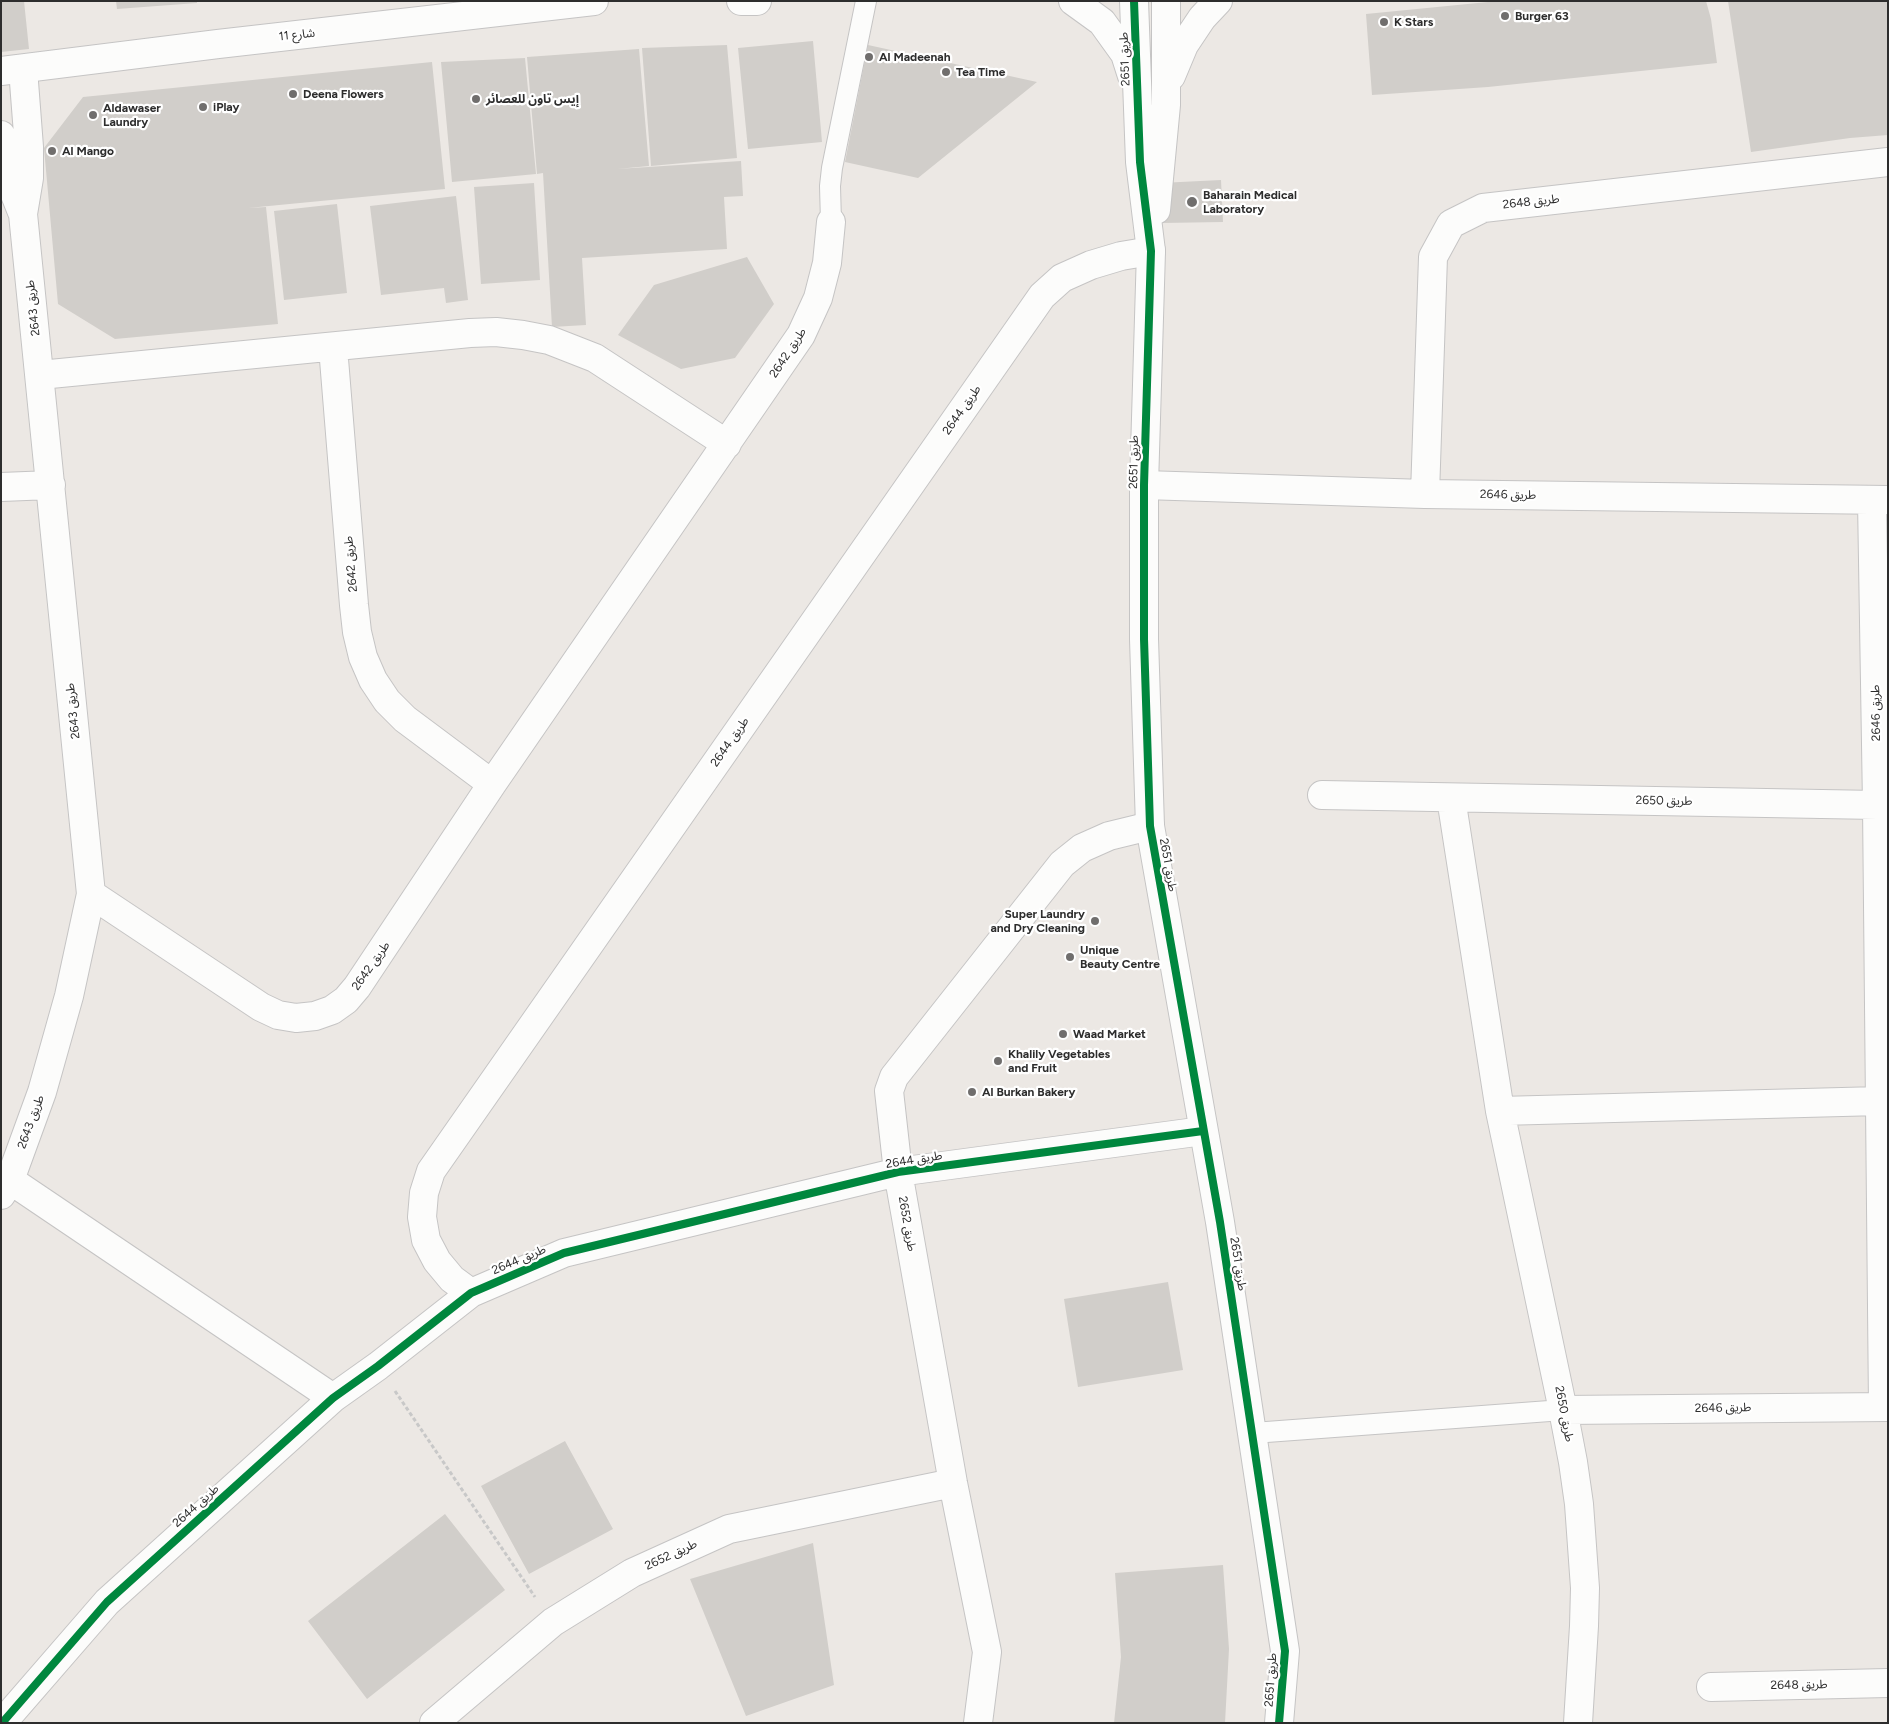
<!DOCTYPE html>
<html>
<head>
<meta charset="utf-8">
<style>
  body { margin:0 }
  #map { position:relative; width:1889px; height:1724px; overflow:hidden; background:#ece8e4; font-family:Figtree,sans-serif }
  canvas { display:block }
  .frame { position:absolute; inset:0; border:2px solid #2d2d2d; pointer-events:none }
</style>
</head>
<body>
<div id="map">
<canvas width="1889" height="1724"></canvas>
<div class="frame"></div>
</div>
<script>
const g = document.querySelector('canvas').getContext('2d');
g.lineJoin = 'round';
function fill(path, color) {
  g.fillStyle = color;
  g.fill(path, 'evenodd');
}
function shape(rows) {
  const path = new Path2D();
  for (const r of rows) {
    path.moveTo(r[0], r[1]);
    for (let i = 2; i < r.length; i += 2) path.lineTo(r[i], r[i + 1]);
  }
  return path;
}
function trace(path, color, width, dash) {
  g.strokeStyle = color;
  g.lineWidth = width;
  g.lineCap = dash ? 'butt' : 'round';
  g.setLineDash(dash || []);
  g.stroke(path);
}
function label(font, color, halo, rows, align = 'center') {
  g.font = font + ' Figtree,"Noto Sans Arabic",sans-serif';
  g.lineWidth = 4.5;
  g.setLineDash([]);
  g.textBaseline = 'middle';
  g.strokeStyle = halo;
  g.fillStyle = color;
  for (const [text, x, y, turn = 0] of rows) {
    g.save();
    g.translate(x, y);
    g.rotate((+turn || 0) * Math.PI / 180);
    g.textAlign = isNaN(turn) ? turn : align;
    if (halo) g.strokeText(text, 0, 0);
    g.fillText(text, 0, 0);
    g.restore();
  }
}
fill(shape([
  [1,1,24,1,29,49,1,52],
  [116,1,197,1,197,3,117,9],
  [1498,1,1706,1,1711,19,1717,63,1488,87,1372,95,1366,14],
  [1728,1,1888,1,1888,135,1850,138,1751,152],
  [813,41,822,142,748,149,738,48],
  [727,45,737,158,651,166,642,48],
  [868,45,1037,82,918,178,845,162],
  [639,49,649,166,617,169,741,161,743,196,724,197,727,249,582,258,586,325,552,327,543,173,537,174,527,57],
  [525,58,536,174,452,182,441,62],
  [432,62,445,189,248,208,266,207,278,324,115,339,58,304,44,148,83,97],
  [1221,180,1223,222,1162,223,1160,183],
  [534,183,540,280,481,284,474,187],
  [456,196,468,300,446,303,444,288,381,295,370,206],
  [337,204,347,293,284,300,274,211],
  [747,257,774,304,735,358,681,369,618,335,654,285],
  [1168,1282,1183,1370,1078,1387,1064,1299],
  [565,1441,613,1529,529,1574,481,1486],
  [445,1514,505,1590,367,1699,308,1621],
  [813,1543,834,1685,746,1716,690,1579],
  [1223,1565,1229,1649,1225,1723,1114,1723,1121,1657,1115,1573]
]), '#d1ceca');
const lane = shape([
  [831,222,830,186,832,168,866,1],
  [1253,1433,1563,1410]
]);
const street = shape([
  [1,135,10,182,22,212],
  [333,347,354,605,357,632,363,657,373,680,387,701,405,719,492,784],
  [40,375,470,333,496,332,523,335,549,340,595,358,727,444],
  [1144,485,1425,494,1888,500],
  [1,487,51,485],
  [1425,494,1433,257,1451,224,1483,208,1888,162],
  [1872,500,1877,805,1883,1407],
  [1322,795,1877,805],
  [1451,798,1500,1111,1563,1410,1573,1462,1579,1504,1585,1588,1584,1626,1578,1723],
  [91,894,261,1007,278,1015,296,1018,315,1016,332,1010,346,1000,357,987,492,784,801,335,818,298,827,263,831,222],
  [1500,1111,1880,1101],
  [10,1180,333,1398],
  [1,1195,10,1180,42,1092,69,996,91,894,23,214,29,178,29,147,23,69],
  [471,1293,452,1279,437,1261,426,1240,422,1217,424,1193,431,1171,1042,296,1062,278,1091,265,1121,256,1151,251],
  [1563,1410,1888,1407],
  [1711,1687,1888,1683],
  [2,1723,107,1602,333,1398,378,1366,471,1293,564,1253,898,1172,1203,1131],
  [434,1723,553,1622,632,1573,729,1529,953,1483],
  [978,1723,987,1652,953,1483,898,1172,889,1091,894,1077,1062,864,1082,848,1109,836,1150,826]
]);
const secondary = shape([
  [741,1,757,1],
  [1073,1,1102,22,1125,54,1132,76],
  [1134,1,1140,162,1151,251,1144,485,1144,639,1150,826,1220,1222,1285,1651,1279,1723],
  [1,71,218,44,594,1],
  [1171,76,1184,45,1202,18,1218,1],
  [1156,210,1166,105,1166,1]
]);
trace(lane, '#c5c4c4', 22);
trace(street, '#c5c4c4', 30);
trace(secondary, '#c5c4c4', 30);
trace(shape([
  [395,1391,535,1597]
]), '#c8c8c8', 3, [4, 2.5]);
trace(lane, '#fcfcfb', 20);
trace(street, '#fcfcfb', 28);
trace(secondary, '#fcfcfb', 28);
trace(shape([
  [1134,1,1140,162,1151,251,1144,485,1144,639,1150,826,1220,1222,1285,1651,1279,1723],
  [2,1723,107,1602,333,1398,378,1366,471,1293,564,1253,898,1172,1203,1131]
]), '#00873e', 8);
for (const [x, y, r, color] of [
  [1505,16,5,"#706e6d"],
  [1384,22,5,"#706e6d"],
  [869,57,5,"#706e6d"],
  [946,72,5,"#706e6d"],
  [293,94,5,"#706e6d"],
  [476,99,5,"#706e6d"],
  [203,107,5,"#706e6d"],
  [93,115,5,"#706e6d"],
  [52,151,5,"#706e6d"],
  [1192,202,6,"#706e6d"],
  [1095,921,5,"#706e6d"],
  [1070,957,5,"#706e6d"],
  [1063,1034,5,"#706e6d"],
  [998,1061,5,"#706e6d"],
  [972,1092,5,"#706e6d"]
]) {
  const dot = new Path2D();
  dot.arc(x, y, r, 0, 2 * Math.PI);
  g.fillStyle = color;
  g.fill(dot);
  trace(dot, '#fff', 2);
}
label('bold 12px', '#2d2d2d', '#fff', [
  ["Burger 63",1515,16],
  ["K Stars",1394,22],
  ["Al Madeenah",879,57],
  ["Tea Time",956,72],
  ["Deena Flowers",303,94],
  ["إيس تاون للعصائر",486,99],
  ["iPlay",213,107],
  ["Aldawaser",103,108],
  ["Laundry",103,122],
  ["Al Mango",62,151],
  ["Baharain Medical",1203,195],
  ["Laboratory",1203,209],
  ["Super Laundry",1085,914,"right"],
  ["and Dry Cleaning",1085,928,"right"],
  ["Unique",1080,950],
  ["Beauty Centre",1080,964],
  ["Waad Market",1073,1034],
  ["Khalily Vegetables",1008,1054],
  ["and Fruit",1008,1068],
  ["Al Burkan Bakery",982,1092]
], 'left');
label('12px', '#2d2d2d', '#fff', [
  ["شارع 11",297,35,-6],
  ["طريق 2651",1125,59,-92],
  ["طريق 2648",1531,202,-6],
  ["طريق 2643",33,308,-96],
  ["طريق 2642",788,353,-57],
  ["طريق 2644",962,410,-55],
  ["طريق 2651",1134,462,-89],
  ["طريق 2646",1508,495,1],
  ["طريق 2642",351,564,-95],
  ["طريق 2643",73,711,-96],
  ["طريق 2646",1876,713,-91],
  ["طريق 2644",730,742,-55],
  ["طريق 2650",1664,801,1],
  ["طريق 2651",1168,865,80],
  ["طريق 2642",371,966,-55],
  ["طريق 2643",31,1122,-70],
  ["طريق 2644",914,1160,-9],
  ["طريق 2652",907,1224,80],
  ["طريق 2644",519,1260,-23],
  ["طريق 2651",1238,1264,81],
  ["طريق 2646",1723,1408,-1],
  ["طريق 2650",1564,1414,79],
  ["طريق 2644",196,1506,-42],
  ["طريق 2652",671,1555,-25],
  ["طريق 2651",1271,1680,-86],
  ["طريق 2648",1799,1685,-1]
]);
</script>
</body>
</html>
